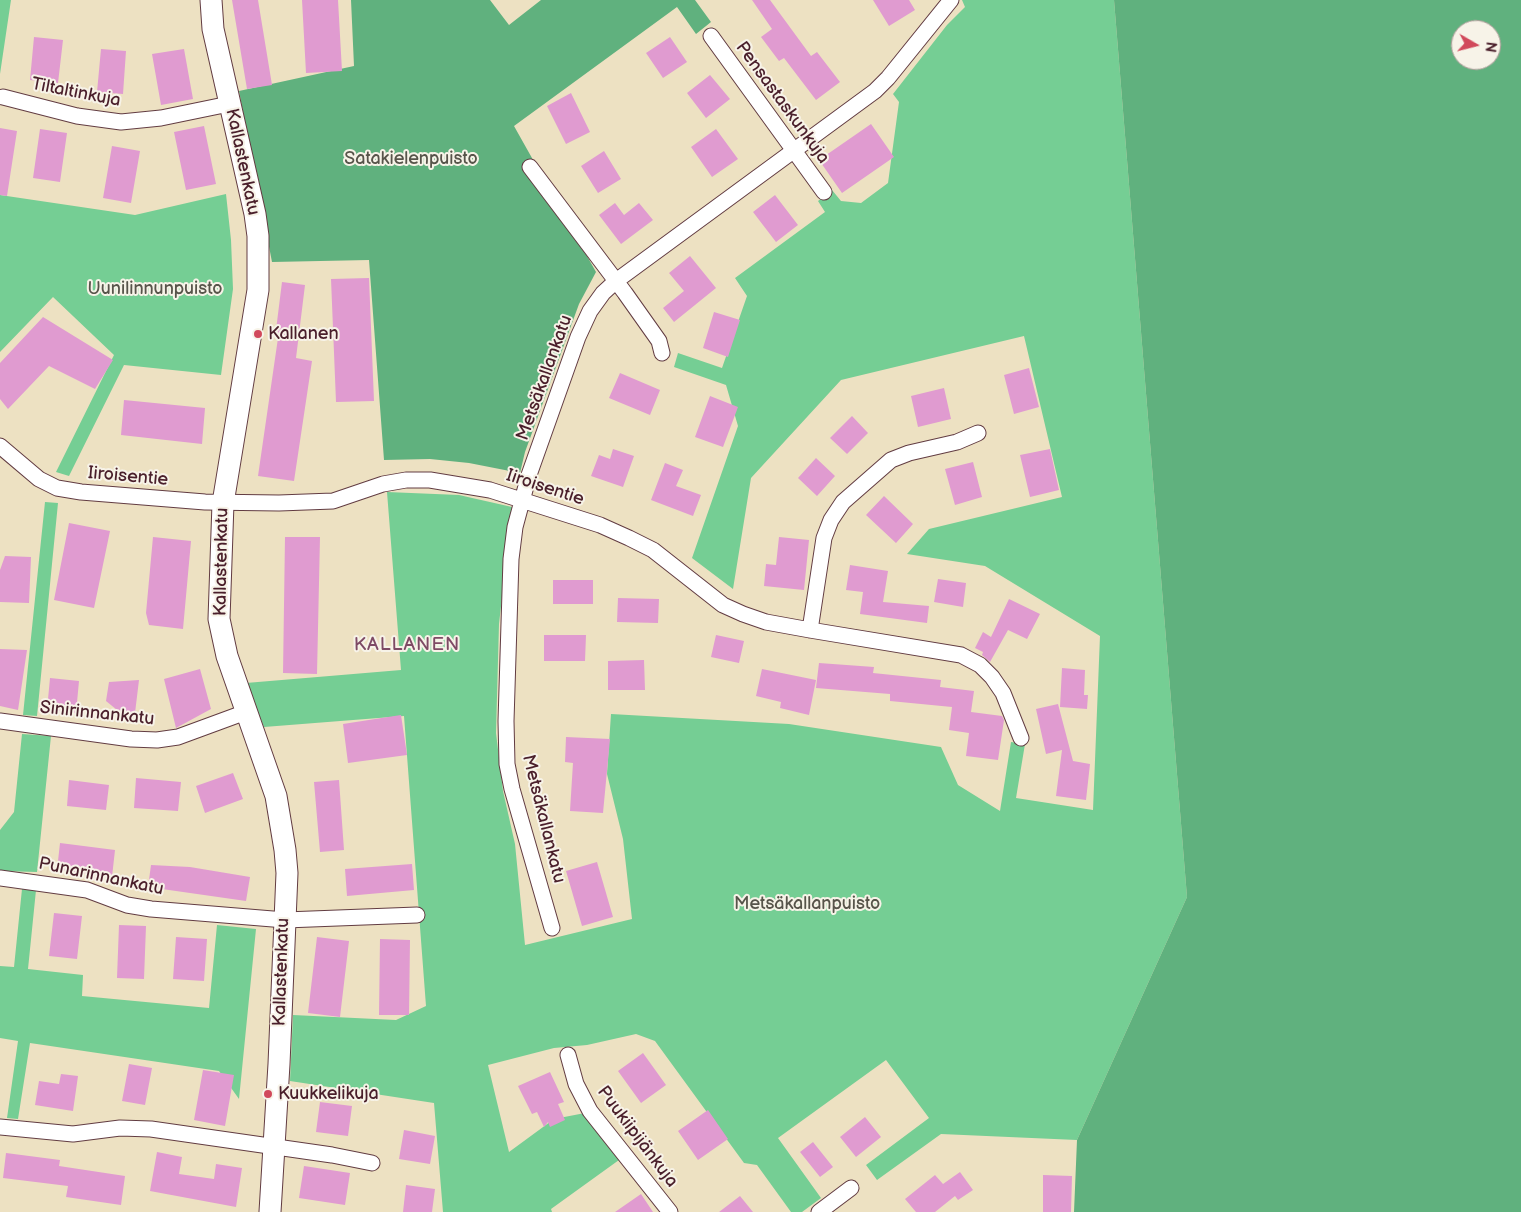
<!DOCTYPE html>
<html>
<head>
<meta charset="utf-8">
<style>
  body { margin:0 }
  #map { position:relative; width:1521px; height:1212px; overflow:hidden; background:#ede1c2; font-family:"Balsamiq Sans",sans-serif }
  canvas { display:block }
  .north { position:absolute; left:1451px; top:20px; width:50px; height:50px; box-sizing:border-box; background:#f7f3e8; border:1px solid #b29e9c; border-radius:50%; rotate:98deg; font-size:14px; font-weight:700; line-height:20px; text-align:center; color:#4a1f2b }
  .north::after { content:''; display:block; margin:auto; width:18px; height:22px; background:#d1495b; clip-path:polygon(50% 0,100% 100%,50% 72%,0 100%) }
</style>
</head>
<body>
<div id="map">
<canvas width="1521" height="1212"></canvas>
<div class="north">N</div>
</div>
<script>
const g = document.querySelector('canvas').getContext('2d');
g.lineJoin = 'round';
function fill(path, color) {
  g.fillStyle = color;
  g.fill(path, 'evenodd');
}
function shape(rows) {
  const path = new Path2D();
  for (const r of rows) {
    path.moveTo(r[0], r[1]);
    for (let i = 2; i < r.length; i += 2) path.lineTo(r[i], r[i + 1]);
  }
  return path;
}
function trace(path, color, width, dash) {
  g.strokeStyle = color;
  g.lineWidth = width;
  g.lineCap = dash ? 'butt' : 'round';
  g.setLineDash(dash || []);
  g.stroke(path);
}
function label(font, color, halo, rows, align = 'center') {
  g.font = font + ' "Balsamiq Sans",sans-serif';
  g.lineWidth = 4;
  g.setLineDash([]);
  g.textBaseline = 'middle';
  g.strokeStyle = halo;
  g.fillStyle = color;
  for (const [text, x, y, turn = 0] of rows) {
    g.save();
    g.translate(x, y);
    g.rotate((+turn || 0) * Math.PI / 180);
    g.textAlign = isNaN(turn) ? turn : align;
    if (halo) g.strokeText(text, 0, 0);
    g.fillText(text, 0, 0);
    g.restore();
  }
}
fill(shape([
  [0,0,11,0,0,74],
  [962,0,1114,0,1187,897,1077,1140,941,1134,877,1180,866,1165,929,1118,886,1060,778,1138,821,1198,802,1212,791,1212,757,1165,744,1163,655,1041,636,1034,587,1045,554,1048,488,1065,509,1152,554,1119,585,1113,619,1160,551,1209,552,1212,443,1212,434,1103,290,1081,293,1015,396,1020,426,1006,404,716,264,727,246,683,401,670,387,492,459,495,512,507,499,624,496,733,503,791,515,844,525,945,632,919,623,839,607,774,611,714,789,724,941,747,958,785,1000,811,1011,742,1025,744,1016,798,1093,810,1100,636,985,566,907,554,929,529,1062,497,1024,336,841,380,751,478,733,589,692,558,738,426,726,385,674,367,678,353,722,368,747,296,735,278,825,212,818,201,832,190,841,201,861,203,888,183,899,102,893,94,947,25,965,7],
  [226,194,231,240,233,289,221,375,124,365,69,476,56,472,114,355,53,297,0,352,0,195,135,215],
  [45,502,58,503,37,716,23,715],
  [22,734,51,736,37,872,0,871,0,830,14,812],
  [22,889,36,890,28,969,83,975,82,996,209,1008,217,925,256,929,239,1099,219,1071,30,1043,18,1119,7,1118,18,1041,0,1038,0,966,14,967]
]), '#75ce94');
fill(shape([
  [351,0,490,0,509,25,541,0,695,0,711,22,696,34,677,7,514,126,596,272,579,304,525,452,520,473,469,463,430,459,384,460,369,260,272,262,239,91,354,66],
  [1114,0,1521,0,1521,1212,1074,1212,1077,1140,1187,897],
  [1461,30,1491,30,1491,60,1461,60]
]), '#60b17e');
fill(shape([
  [232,0,258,0,272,85,247,89],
  [302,0,338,0,342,71,306,73],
  [752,0,770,0,811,56,817,52,840,82,816,100,784,58,779,61,761,37,772,29],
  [873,0,909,0,915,10,889,26],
  [34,37,63,40,58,83,30,80],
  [670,37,687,62,663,78,646,53],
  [101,49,126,51,123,94,97,92],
  [184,49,193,99,161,105,152,54],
  [710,75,730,99,706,118,687,93],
  [571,93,590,132,566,144,547,106],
  [871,124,894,157,842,193,819,160],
  [204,126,216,184,186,190,174,132],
  [0,128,17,131,7,196,0,195],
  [40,129,67,133,60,182,33,178],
  [716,129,738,159,712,177,691,147],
  [112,146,140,151,131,203,103,198],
  [604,151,621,179,598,193,581,166],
  [775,195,798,225,776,242,753,212],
  [615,203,624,215,639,203,653,220,621,244,599,215],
  [690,256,716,288,674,322,663,308,684,291,669,273],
  [369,278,374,401,336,402,331,279],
  [282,282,305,285,296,358,312,361,294,481,258,476,278,338,275,338],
  [714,312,740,320,728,357,703,348],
  [43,317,113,360,95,389,49,366,8,409,0,399,0,363],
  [1029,368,1039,407,1014,414,1004,375],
  [620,373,660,390,650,415,609,398],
  [944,388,951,419,918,427,911,396],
  [710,396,738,407,723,447,695,437],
  [124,400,205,408,202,444,121,435],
  [852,416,868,433,847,454,830,438],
  [613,449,634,456,623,487,591,476,599,455,610,459],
  [1050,449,1059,490,1030,497,1020,455],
  [816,458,835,476,817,496,798,478],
  [973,462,982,497,955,505,945,469],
  [665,463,683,470,676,486,701,495,693,516,651,500],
  [884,496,913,524,896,543,866,515],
  [69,523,110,531,94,608,54,600],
  [153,537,191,541,183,629,149,625,146,613],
  [285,537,320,537,317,674,283,673],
  [779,537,809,540,804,590,764,586,766,564,776,565],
  [5,556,31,557,29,603,0,602,0,570],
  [850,565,888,571,883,602,929,606,927,623,860,614,863,592,846,590],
  [938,579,966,583,963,607,934,602],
  [553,580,593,580,593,604,553,604],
  [618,598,659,599,658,623,617,622],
  [1009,599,1040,614,1027,639,1008,630,990,662,982,655,983,652,975,648,983,632,991,637],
  [544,635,586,635,585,661,544,661],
  [716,635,744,641,739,663,711,657],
  [0,649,27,650,18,710,0,706],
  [644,660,645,690,608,690,608,661],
  [819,663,874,667,873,673,941,680,940,687,974,691,971,712,1002,716,1004,720,998,760,966,756,969,733,949,730,952,707,890,701,890,694,816,688],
  [1062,668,1085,670,1084,695,1088,695,1087,709,1060,707],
  [200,669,211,709,176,728,164,679],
  [762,669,816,680,809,715,780,708,781,702,756,696],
  [50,678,79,681,76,713,47,710],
  [139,680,135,713,122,714,106,701,109,682],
  [1058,704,1073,761,1090,764,1086,800,1056,796,1062,750,1046,754,1036,709],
  [401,715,407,755,348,763,343,724],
  [566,737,610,739,603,813,570,811,573,763,565,762],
  [233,773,243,799,205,813,196,786],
  [136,778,181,782,178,811,134,808],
  [69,780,109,785,106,810,67,806],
  [339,780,344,850,320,852,314,782],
  [60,843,115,850,112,877,57,870],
  [597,862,613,917,582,926,566,871],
  [412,864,414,890,347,896,345,869],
  [151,865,190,867,250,877,246,901,148,887],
  [54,913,82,916,77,959,49,956],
  [119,925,146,926,144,979,117,978],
  [176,937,207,939,204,981,173,979],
  [317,937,349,941,340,1017,308,1013],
  [380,939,410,940,409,1015,379,1015],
  [643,1053,666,1085,641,1103,618,1071],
  [129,1064,152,1068,145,1105,122,1101],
  [203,1070,234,1075,225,1126,194,1120],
  [550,1072,564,1102,558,1104,565,1120,550,1127,548,1122,544,1127,537,1112,532,1114,518,1086],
  [61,1074,78,1076,73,1111,35,1105,39,1081,59,1084],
  [320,1102,352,1106,348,1136,316,1132],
  [708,1110,728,1139,698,1160,678,1131],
  [865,1117,881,1137,856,1157,840,1137],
  [404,1130,435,1136,430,1164,399,1159],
  [813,1142,833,1167,820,1177,800,1152],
  [157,1152,182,1157,179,1174,214,1179,216,1164,242,1168,236,1207,150,1191],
  [6,1153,60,1160,59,1166,125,1176,121,1205,66,1197,68,1186,3,1178],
  [304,1166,350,1173,345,1205,299,1198],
  [960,1172,973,1190,958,1200,955,1196,935,1212,916,1212,905,1199,935,1175,943,1184],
  [1043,1175,1072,1176,1071,1212,1043,1212],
  [406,1185,435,1189,432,1212,403,1212],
  [641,1194,653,1212,615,1212],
  [740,1196,753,1212,719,1212]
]), '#e09bd0');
const street = shape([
  [711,36,824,192],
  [3,97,77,116,121,122,161,118,229,104],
  [530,167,625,293,659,341,662,353],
  [0,446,39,479,57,488,81,492,205,502,279,503,333,501,383,484,406,480,430,480,490,490,600,525,629,538,653,550,723,605,743,614,766,622,810,630,961,655,980,665,992,677,1003,693,1021,738],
  [810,630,824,538,831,520,843,502,891,460,909,453,957,442,978,433],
  [0,721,131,739,157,740,178,737,246,712],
  [0,878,87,890,127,905,151,909,285,920,417,915],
  [552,928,512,789,507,764,506,721,511,559,515,527,529,475,578,337,590,311,603,293,616,281,875,91,888,78,951,0],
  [568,1055,576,1084,590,1111,670,1212],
  [0,1127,73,1134,120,1128,151,1129,332,1155,372,1163],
  [819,1212,851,1188]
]);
const secondary = shape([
  [211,0,213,29,255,214,258,236,258,290,223,503,219,619,227,656,276,796,285,850,287,873,279,1064,270,1212]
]);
trace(street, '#623c42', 17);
trace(secondary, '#623c42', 23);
trace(street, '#fff', 15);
trace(secondary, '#fff', 21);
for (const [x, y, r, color] of [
  [258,334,5,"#d1495b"],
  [268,1094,5,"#d1495b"]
]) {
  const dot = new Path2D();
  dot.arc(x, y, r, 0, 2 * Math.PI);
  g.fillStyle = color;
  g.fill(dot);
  trace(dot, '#f7f3e8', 2);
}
label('18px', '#4a1f2b', '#f7f3e8', [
  ["Tiltaltinkuja",76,93,11],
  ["Pensastaskunkuja",782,103,54],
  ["Kallastenkatu",242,162,78],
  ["Metsäkallankatu",545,378,-70],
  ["Iiroisentie",128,477,5],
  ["Iiroisentie",545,488,18],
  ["Kallastenkatu",222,562,-89],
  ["Sinirinnankatu",97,714,6],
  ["Metsäkallankatu",543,819,76],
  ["Punarinnankatu",101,877,12],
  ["Kallastenkatu",282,972,-88],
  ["Puukiipijänkuja",637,1137,53]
]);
label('18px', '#57544a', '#f7f3e8', [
  ["Satakielenpuisto",411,159],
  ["Uunilinnunpuisto",155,289],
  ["Metsäkallanpuisto",807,904]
]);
label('18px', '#4a1f2b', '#f7f3e8', [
  ["Kallanen",268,334],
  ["Kuukkelikuja",278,1094]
], 'left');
g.letterSpacing = '1px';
label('19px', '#7e4a65', '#f7f3e8', [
  ["KALLANEN",407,645]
]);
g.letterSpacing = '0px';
</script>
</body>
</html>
